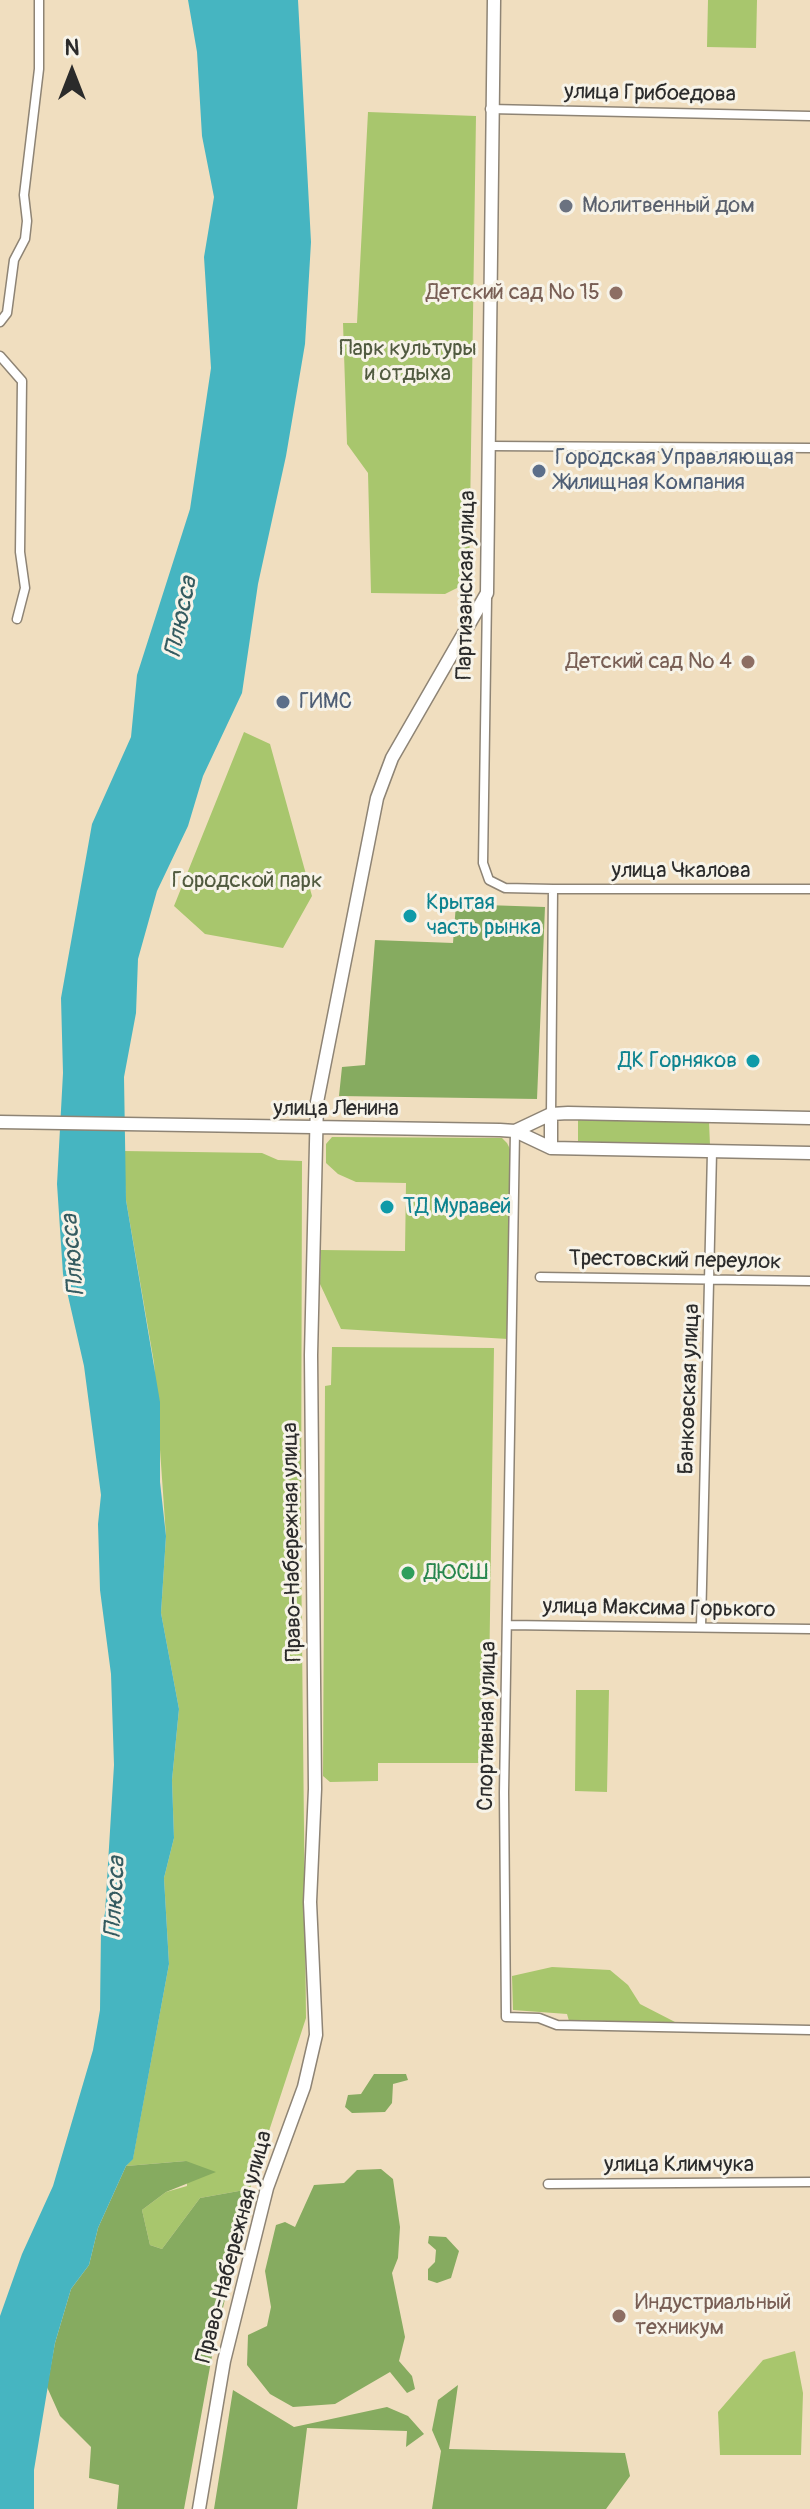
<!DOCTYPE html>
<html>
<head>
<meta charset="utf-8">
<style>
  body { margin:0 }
  #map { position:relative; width:810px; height:2509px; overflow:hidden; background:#f0debf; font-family:Pangolin,sans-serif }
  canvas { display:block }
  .north { position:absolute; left:32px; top:32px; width:80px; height:80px; -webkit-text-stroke:6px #f7f3e8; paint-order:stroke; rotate:0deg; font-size:22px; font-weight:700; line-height:32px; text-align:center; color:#2b2b2b }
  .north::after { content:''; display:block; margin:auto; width:28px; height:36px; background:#2b2b2b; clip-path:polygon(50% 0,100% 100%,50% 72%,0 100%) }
</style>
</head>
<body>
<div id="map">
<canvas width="810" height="2509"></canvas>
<div class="north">N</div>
</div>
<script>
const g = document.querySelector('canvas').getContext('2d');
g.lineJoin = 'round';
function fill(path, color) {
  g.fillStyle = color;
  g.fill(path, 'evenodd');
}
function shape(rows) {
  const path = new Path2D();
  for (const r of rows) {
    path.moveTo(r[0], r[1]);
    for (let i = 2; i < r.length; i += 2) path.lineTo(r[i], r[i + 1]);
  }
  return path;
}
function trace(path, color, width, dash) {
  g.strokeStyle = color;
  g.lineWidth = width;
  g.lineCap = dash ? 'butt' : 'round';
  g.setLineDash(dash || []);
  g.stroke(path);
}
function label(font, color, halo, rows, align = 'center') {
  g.font = font + ' Pangolin,sans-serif';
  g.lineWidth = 6;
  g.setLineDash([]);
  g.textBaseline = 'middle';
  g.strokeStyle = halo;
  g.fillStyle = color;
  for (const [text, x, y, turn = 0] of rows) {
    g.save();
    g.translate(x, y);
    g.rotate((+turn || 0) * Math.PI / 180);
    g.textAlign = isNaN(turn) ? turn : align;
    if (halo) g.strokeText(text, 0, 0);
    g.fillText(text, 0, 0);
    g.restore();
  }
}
fill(shape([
  [708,0,757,0,756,48,707,47],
  [368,112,476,116,469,582,445,594,371,593,368,473,347,444,343,323,357,323],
  [244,732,270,744,312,896,283,948,205,934,174,906],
  [578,1120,709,1122,710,1145,578,1143],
  [332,1137,502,1138,507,1143,511,1151,508,1339,341,1329,320,1284,321,1250,405,1251,406,1183,356,1182,338,1174,326,1163,326,1144],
  [123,1151,262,1153,278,1160,302,1161,301,1545,306,2018,250,2189,200,2198,162,2249,150,2245,142,2210,166,2192,187,2186,186,2161,126,2166,133,2158,169,1964,164,1878,174,1838,172,1780,179,1709,161,1613,166,1536,154,1363,126,1200],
  [332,1347,494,1348,489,1681,483,1682,482,1763,378,1763,378,1781,330,1782,323,1776,325,1386,331,1385],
  [576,1690,609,1690,607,1792,575,1791],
  [552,1967,610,1970,628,1985,640,2004,675,2022,569,2021,567,2014,513,2010,512,1976],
  [795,2351,803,2393,801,2455,720,2455,718,2412,763,2360]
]), '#a8c66d');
fill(shape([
  [456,904,545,907,537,1099,339,1096,342,1067,365,1065,375,940,453,943],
  [374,2074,406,2074,408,2080,393,2084,392,2103,385,2112,352,2113,345,2107,348,2095,361,2094],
  [186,2161,216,2172,166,2192,142,2210,150,2245,162,2249,200,2198,250,2189,212,2356,184,2509,117,2509,119,2485,89,2478,91,2447,60,2416,47,2387,55,2343,71,2289,89,2265,98,2228,126,2166],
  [381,2169,393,2179,400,2227,398,2258,392,2273,405,2337,399,2361,412,2376,415,2389,407,2393,390,2372,335,2404,293,2407,270,2394,247,2365,248,2335,267,2326,271,2307,265,2271,276,2225,285,2222,295,2227,314,2185,344,2183,357,2170],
  [429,2236,446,2237,459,2251,451,2278,437,2283,428,2280,428,2269,435,2262,436,2250,428,2243],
  [458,2385,449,2449,625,2453,630,2476,606,2509,432,2509,441,2451,432,2430,438,2400],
  [233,2390,294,2427,387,2407,408,2416,424,2434,406,2447,407,2431,307,2428,297,2509,214,2509]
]), '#86ab60');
fill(shape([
  [188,0,298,0,311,242,305,344,286,456,258,584,242,693,203,776,188,826,157,891,138,959,136,1013,124,1077,126,1200,160,1402,160,1482,166,1536,161,1613,179,1709,172,1780,174,1838,164,1878,169,1964,133,2159,126,2166,98,2228,89,2265,71,2289,55,2343,34,2470,34,2509,0,2509,0,2316,22,2254,53,2186,93,2050,100,2010,101,1930,105,1913,114,1765,111,1674,100,1590,98,1524,101,1495,84,1366,63,1274,57,1184,63,1073,61,998,92,824,131,737,137,675,190,509,211,368,204,257,214,197,202,136,197,52]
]), '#46b5c1');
const street = shape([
  [490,109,810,116],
  [0,322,7,313,14,260,25,239,27,221,24,195,39,69,39,0],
  [0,356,22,381,20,552,25,588,17,619],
  [490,446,810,448],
  [487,598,483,863,489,880,505,888,553,889,551,1114],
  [553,889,810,889],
  [515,1131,504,1792,506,2017,539,2018,557,2025,810,2030],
  [540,1277,810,1281],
  [507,1625,810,1629],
  [701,1627,712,1152],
  [548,2184,810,2182]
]);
const secondary = shape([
  [0,1122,500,1130,515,1131,551,1148,810,1153],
  [515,1131,551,1114,568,1113,810,1118],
  [551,1148,551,1114],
  [199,2509,224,2361,267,2188,304,2087,316,2035,310,1902,315,1789,311,1355,317,1102,377,798,392,758,487,593,494,0]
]);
trace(street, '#8e8475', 11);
trace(secondary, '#8e8475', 15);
trace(street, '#fff', 8);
trace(secondary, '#fff', 12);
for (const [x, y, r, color] of [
  [566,206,8,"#6b7280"],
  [616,293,8,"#8d6e63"],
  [539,471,8,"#5c6f8a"],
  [748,662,8,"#8d6e63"],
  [283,702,8,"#5c6f8a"],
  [410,916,8,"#0f9aa8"],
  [753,1061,8,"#0f9aa8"],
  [387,1207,8,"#0f9aa8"],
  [408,1573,8,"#2e9e5b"],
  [619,2316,8,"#8d6e63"]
]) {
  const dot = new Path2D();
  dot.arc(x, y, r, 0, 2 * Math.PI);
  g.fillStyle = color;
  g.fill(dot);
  trace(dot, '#f7f3e8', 3);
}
label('22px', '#2b2b2b', '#f7f3e8', [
  ["улица Грибоедова",650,94,1],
  ["Партизанская улица",467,585,-89],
  ["улица Чкалова",681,871],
  ["улица Ленина",336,1109],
  ["Трестовский переулок",675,1261,1],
  ["Банковская улица",690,1389,-88],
  ["Право-Набережная улица",293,1542,-91],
  ["улица Максима Горького",659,1609,1],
  ["Спортивная улица",488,1726,-89],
  ["улица Климчука",679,2165],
  ["Право-Набережная улица",235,2247,-75]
]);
label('22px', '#5b616d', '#f7f3e8', [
  ["Молитвенный дом",582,206]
], 'left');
label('22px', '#785e54', '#f7f3e8', [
  ["Детский сад № 15",600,293],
  ["Детский сад № 4",732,662],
  ["Индустриальный",635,2303,"left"],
  ["техникум",635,2328,"left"]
], 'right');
label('22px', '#505a3f', '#f7f3e8', [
  ["Парк культуры",408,349],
  ["и отдыха",408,374],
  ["Городской парк",247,881]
]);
label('22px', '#4e5e75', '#f7f3e8', [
  ["Городская Управляющая",555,458],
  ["Жилищная Компания",555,483],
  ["ГИМС",299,702]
], 'left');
label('22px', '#0d838f', '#f7f3e8', [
  ["Крытая",426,903],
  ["часть рынка",426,928],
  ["ДК Горняков",737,1061,"right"],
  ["ТД Муравей",403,1207]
], 'left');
label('22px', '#27864d', '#f7f3e8', [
  ["ДЮСШ",424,1573]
], 'left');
label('italic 24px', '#345b60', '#f7f3e8', [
  ["Плюсса",182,617,-78],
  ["Плюсса",74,1255,-95],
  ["Плюсса",116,1897,-87]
]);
</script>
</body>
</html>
